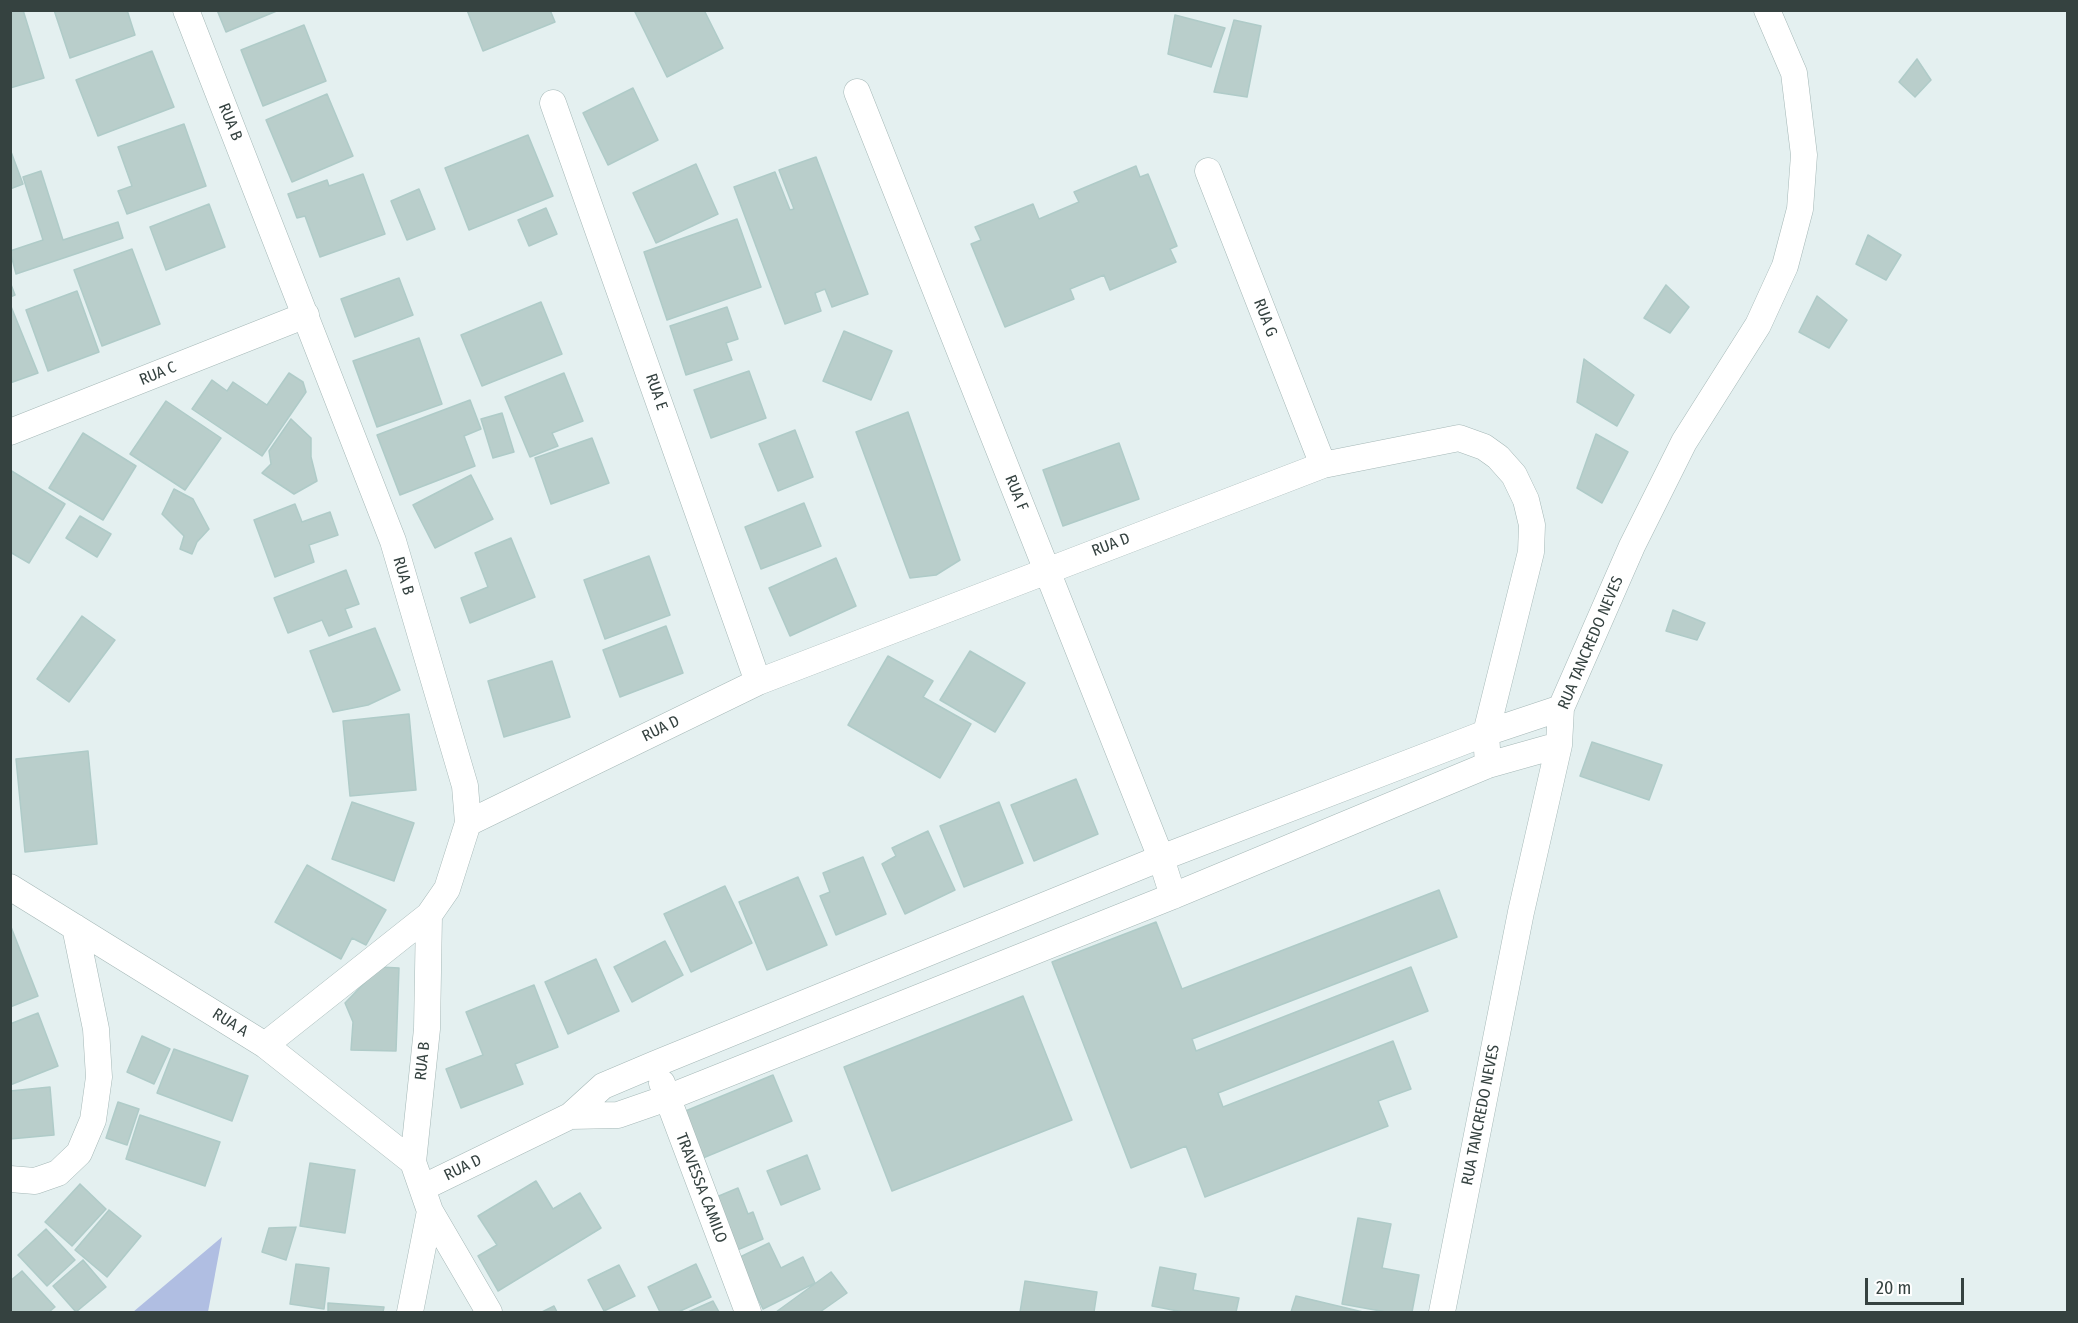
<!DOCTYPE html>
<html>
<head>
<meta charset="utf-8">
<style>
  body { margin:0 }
  #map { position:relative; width:2078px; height:1323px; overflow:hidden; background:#e4f0f0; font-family:"Fira Sans Condensed",sans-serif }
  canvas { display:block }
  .frame { position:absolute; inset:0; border:12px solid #354240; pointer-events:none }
  .scale { position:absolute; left:1865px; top:1278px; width:99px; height:27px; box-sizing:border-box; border:3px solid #354240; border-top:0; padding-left:8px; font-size:18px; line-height:21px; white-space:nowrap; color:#354240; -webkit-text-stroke:4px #fff; paint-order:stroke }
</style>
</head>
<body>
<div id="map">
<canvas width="2078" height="1323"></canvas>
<div class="frame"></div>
<div class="scale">20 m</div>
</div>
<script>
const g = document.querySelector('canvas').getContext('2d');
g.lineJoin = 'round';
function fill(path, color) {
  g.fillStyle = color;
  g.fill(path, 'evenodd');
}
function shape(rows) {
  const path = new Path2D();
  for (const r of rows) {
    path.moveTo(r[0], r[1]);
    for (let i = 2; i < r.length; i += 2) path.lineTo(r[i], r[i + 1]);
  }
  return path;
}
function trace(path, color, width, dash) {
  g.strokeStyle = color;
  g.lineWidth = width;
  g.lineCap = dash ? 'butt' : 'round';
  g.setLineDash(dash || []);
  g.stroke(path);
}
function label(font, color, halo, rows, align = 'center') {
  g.font = font + ' "Fira Sans Condensed",sans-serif';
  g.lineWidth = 4.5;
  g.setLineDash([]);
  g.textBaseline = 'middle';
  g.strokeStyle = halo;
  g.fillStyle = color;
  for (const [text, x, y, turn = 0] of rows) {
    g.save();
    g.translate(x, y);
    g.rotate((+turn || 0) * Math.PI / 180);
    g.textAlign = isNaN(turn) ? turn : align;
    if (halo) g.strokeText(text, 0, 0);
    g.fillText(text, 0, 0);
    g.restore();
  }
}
fill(shape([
  [222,1237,208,1312,133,1312]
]), '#b0bee2');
const building = shape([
  [10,10,23,10,44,78,10,88,10,10],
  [54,10,127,10,135,35,70,58,54,10],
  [217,10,279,10,226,32,217,10],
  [467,10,550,10,555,22,483,51,467,10],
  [634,10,704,10,723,48,667,77,634,10],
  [1175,15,1225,28,1211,67,1168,54,1175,15],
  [1234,20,1261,26,1247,97,1214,92,1234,20],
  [304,25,326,81,263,106,241,50,304,25],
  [152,51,174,107,98,136,76,80,152,51],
  [1917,59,1931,80,1915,97,1899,82,1917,59],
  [633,88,658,140,608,165,583,113,633,88],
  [327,94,353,156,292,182,266,120,327,94],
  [184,124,206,186,127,214,118,191,132,186,118,147,184,124],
  [528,135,553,196,469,230,445,168,528,135],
  [10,149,23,184,10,189,10,149],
  [816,157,868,294,832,307,825,289,815,293,821,311,785,324,734,187,775,172,790,210,794,209,779,170,816,157],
  [696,164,718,214,656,243,633,193,696,164],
  [1136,166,1140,177,1148,174,1177,246,1170,249,1176,262,1110,290,1104,275,1070,289,1074,299,1005,327,971,244,981,240,975,227,1033,204,1039,219,1079,202,1074,192,1136,166],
  [41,171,63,240,118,222,123,238,16,274,10,251,43,240,23,177,41,171],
  [363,174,385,234,320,257,305,216,297,218,288,194,327,180,329,186,363,174],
  [419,189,435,229,407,240,391,201,419,189],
  [209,204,225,247,166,270,150,227,209,204],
  [546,208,557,234,529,246,518,220,546,208],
  [737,219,761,287,667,320,644,252,737,219],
  [1868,235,1901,255,1886,280,1856,264,1868,235],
  [132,249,160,324,102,346,74,270,132,249],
  [399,278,413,315,355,337,341,299,399,278],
  [10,282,15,295,10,297,10,282],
  [1666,285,1689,307,1670,333,1644,318,1666,285],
  [77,291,99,352,48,371,26,310,77,291],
  [1817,296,1847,320,1829,348,1799,332,1817,296],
  [541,302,562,354,482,386,461,335,541,302],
  [10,304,38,373,10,383,10,304],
  [727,307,738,339,726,343,732,360,686,375,670,326,727,307],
  [844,331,892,351,871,400,823,381,844,331],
  [419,338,442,404,377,427,353,361,419,338],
  [1584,359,1634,395,1617,426,1577,402,1584,359],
  [749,371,766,418,711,438,694,390,749,371],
  [289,373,303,382,306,392,262,456,192,409,212,380,227,391,233,382,267,405,289,373],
  [564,373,583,421,552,433,558,446,530,457,505,397,564,373],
  [470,400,481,429,464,436,475,466,400,495,377,435,470,400],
  [166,401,221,438,185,490,130,454,166,401],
  [908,412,960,560,936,575,910,578,856,432,908,412],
  [502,413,514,452,493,458,481,419,502,413],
  [291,419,311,438,311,457,317,481,294,494,262,473,271,464,269,451,291,419],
  [795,430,813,477,778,491,759,444,795,430],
  [83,433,136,466,103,520,49,488,83,433],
  [1596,434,1628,452,1602,503,1577,488,1596,434],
  [592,438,609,483,551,504,535,458,592,438],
  [1119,443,1139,499,1063,526,1043,470,1119,443],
  [10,470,65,504,29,563,10,552,10,470],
  [471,475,493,519,435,548,413,505,471,475],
  [174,489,193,499,209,529,197,542,192,554,180,549,184,536,162,514,174,489],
  [804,503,821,546,761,569,745,527,804,503],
  [295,504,302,522,330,512,338,535,309,545,314,562,275,577,254,520,295,504],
  [80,516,111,534,97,557,66,538,80,516],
  [511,538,535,597,470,623,461,598,488,587,475,553,511,538],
  [649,556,670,615,605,639,584,580,649,556],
  [836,558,856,606,790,636,769,588,836,558],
  [346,570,359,604,345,609,352,627,329,636,322,620,288,633,274,598,346,570],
  [1673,610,1705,623,1697,640,1666,631,1673,610],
  [82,616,115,640,69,702,37,679,82,616],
  [666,626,683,673,620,697,603,650,666,626],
  [375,628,400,690,368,705,333,712,310,651,375,628],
  [970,651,1025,683,995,732,940,700,970,651],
  [888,656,933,681,923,697,971,724,940,778,848,725,888,656],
  [552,661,570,717,504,737,488,681,552,661],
  [409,714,416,790,350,796,343,721,409,714],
  [1592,742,1662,765,1649,800,1580,776,1592,742],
  [88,751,97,844,25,852,16,759,88,751],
  [1076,779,1098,834,1034,861,1011,805,1076,779],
  [352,802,414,823,394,881,332,859,352,802],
  [999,802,1023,863,964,887,940,826,999,802],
  [928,831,955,890,905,914,882,864,896,856,892,848,928,831],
  [863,857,886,914,836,935,820,896,830,892,823,873,863,857],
  [307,865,386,910,366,945,352,938,341,959,275,922,307,865],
  [798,877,827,945,767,970,739,902,798,877],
  [725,886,752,943,691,972,664,914,725,886],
  [1439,890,1457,937,1192,1039,1196,1051,1411,967,1428,1011,1218,1093,1223,1107,1393,1041,1411,1089,1378,1101,1388,1126,1205,1197,1186,1146,1131,1168,1052,962,1156,922,1182,989,1439,890],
  [11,927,38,996,10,1007,10,927,11,927],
  [665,941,683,975,632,1002,614,967,665,941],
  [596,959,619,1011,568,1034,545,982,596,959],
  [380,967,399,968,396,1051,351,1050,353,1022,345,1003,380,967],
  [534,985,558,1047,515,1064,523,1084,461,1108,446,1069,483,1055,466,1012,534,985],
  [1023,996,1072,1120,892,1191,844,1067,1023,996],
  [38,1013,58,1066,10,1085,10,1024,38,1013],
  [142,1036,170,1049,154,1084,127,1072,142,1036],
  [174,1049,248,1076,232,1121,157,1093,174,1049],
  [773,1075,792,1121,703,1158,683,1112,773,1075],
  [50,1087,54,1135,10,1139,10,1091,50,1087],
  [118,1102,139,1109,127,1145,106,1138,118,1102],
  [140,1115,220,1142,205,1186,126,1159,140,1115],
  [807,1155,820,1189,781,1205,767,1171,807,1155],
  [310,1163,355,1170,345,1233,300,1226,310,1163],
  [536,1181,553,1209,580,1193,601,1228,498,1291,478,1256,497,1245,478,1216,536,1181],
  [80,1184,106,1209,72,1246,45,1222,80,1184],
  [738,1188,748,1214,753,1212,763,1239,735,1251,714,1198,738,1188],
  [109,1210,141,1236,107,1277,75,1250,109,1210],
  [1358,1218,1391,1224,1382,1268,1419,1275,1412,1312,1386,1312,1342,1304,1358,1218],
  [296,1227,286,1260,262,1252,269,1228,296,1227],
  [46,1229,75,1260,47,1286,18,1255,46,1229],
  [769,1243,781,1268,803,1257,815,1283,763,1309,738,1258,769,1243],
  [83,1260,106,1287,76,1312,53,1286,83,1260],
  [296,1264,329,1268,324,1309,290,1304,296,1264],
  [696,1264,711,1297,678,1312,660,1312,648,1287,696,1264],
  [619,1265,635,1296,604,1311,588,1280,619,1265],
  [1160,1267,1196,1274,1193,1290,1239,1298,1236,1312,1183,1312,1152,1306,1160,1267],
  [22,1271,55,1307,49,1312,10,1312,10,1281,22,1271],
  [831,1272,847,1293,820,1312,776,1312,831,1272],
  [1025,1281,1097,1292,1094,1312,1020,1312,1025,1281],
  [1296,1296,1363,1312,1291,1312,1296,1296],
  [713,1301,719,1312,688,1312,713,1301],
  [328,1303,384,1307,383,1312,328,1312,328,1303],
  [554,1306,557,1312,542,1312,554,1306]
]);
fill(building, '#b9cecb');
trace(building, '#afcbc8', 1.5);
const street = shape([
  [186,10,393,541,465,786,468,823,447,889,429,915,427,1029,413,1162],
  [857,92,1161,858,1173,896],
  [553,103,758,682],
  [1208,171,1323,465],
  [10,432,306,315],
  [468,823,758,682,1323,465,1459,438,1484,447,1498,457,1514,475,1526,500,1532,525,1531,552,1486,733,1488,765],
  [10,887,265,1045,413,1162,430,1211,410,1312],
  [265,1045,429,915],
  [662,1083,748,1312],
  [570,1116,618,1115,667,1098,1173,896,1488,765,1559,745],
  [10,1179,35,1181,58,1173,79,1153,93,1120,99,1077,96,1029,75,927],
  [422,1188,570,1116,603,1086,655,1064,1161,858,1486,733,1561,708],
  [430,1211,489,1312],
  [1442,1312,1521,912,1559,745,1561,708,1632,546,1684,442,1758,325,1785,266,1800,209,1804,155,1794,73,1767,10]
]);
trace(street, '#a5b8b7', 27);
trace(street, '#fff', 26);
label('16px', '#354240', '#fff', [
  ["RUA B",230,122,68],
  ["RUA G",1265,318,69],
  ["RUA C",158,374,-22],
  ["RUA E",656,392,71],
  ["RUA F",1016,493,68],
  ["RUA D",1111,545,-21],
  ["RUA B",403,576,74],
  ["RUA TANCREDO NEVES",1591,643,-67],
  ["RUA D",661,729,-26],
  ["RUA A",230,1023,32],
  ["RUA B",423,1061,-84],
  ["RUA TANCREDO NEVES",1481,1115,-79],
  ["RUA D",463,1168,-26],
  ["TRAVESSA CAMILO",701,1188,69]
]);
</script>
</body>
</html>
